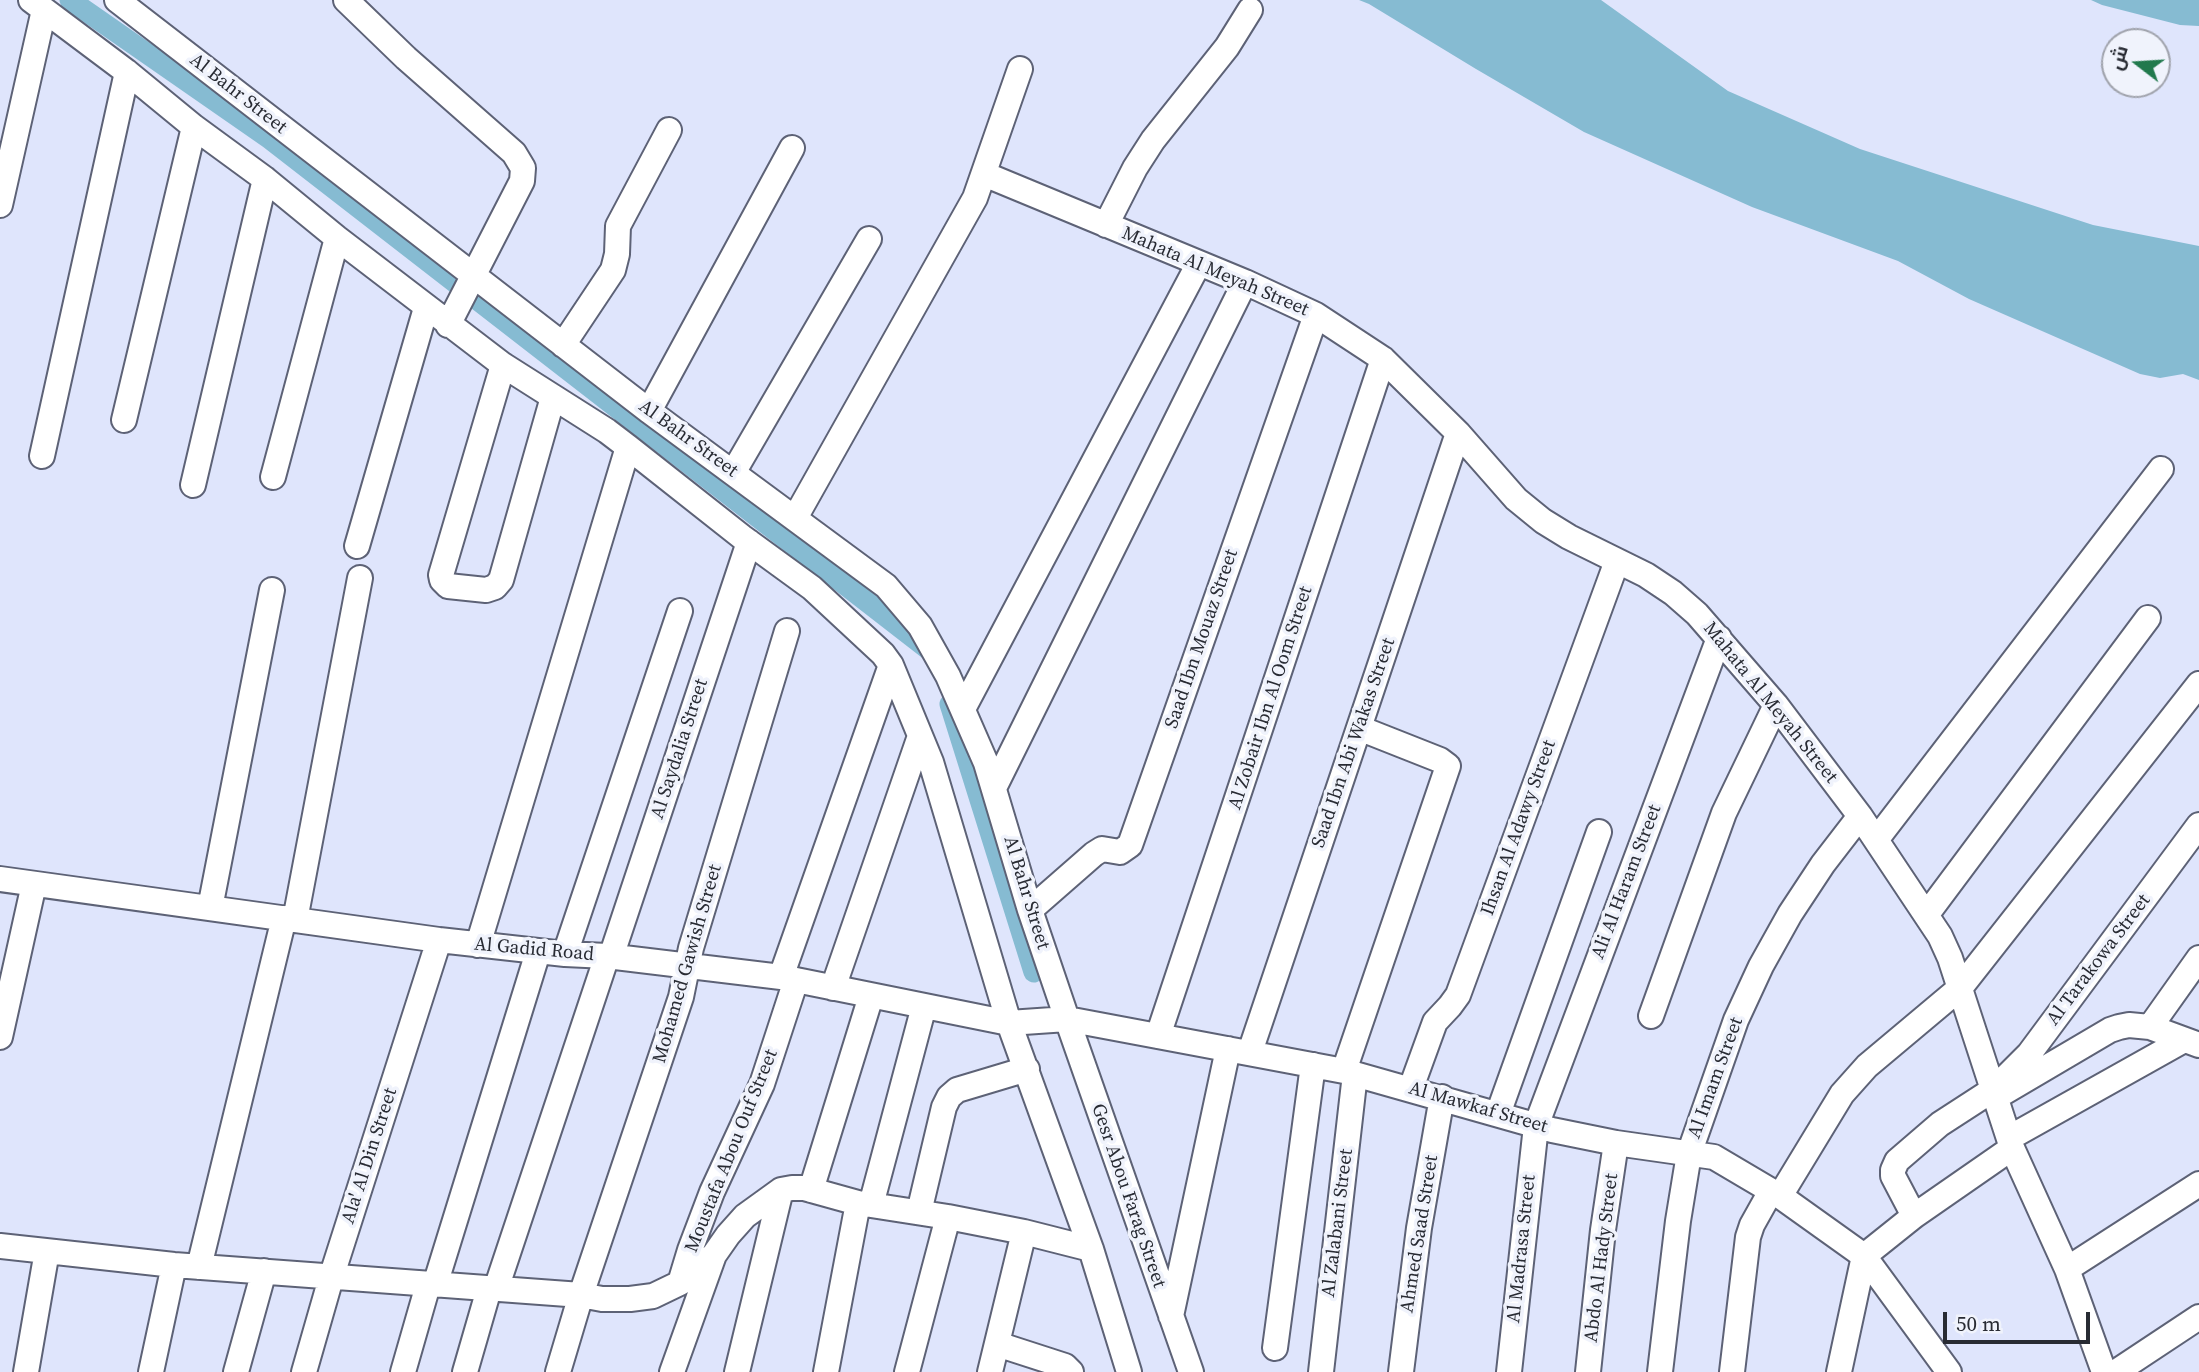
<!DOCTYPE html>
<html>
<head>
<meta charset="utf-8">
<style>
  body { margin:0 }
  #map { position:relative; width:2199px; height:1372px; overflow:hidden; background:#dfe5fc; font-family:"Source Serif 4",Cairo,serif }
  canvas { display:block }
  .north { position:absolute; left:2101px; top:28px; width:70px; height:70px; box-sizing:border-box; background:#f0f3fc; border:2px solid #a0a3ac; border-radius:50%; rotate:287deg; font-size:19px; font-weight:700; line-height:28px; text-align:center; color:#282b33 }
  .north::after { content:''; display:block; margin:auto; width:24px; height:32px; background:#21794d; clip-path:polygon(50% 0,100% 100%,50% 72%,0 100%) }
  .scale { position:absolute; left:1943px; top:1312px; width:147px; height:32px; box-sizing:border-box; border:4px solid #282b33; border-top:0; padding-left:9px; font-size:21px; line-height:24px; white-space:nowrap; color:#282b33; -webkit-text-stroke:5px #f0f3fc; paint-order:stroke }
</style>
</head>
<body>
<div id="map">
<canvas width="2199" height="1372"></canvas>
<div class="north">ش</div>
<div class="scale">50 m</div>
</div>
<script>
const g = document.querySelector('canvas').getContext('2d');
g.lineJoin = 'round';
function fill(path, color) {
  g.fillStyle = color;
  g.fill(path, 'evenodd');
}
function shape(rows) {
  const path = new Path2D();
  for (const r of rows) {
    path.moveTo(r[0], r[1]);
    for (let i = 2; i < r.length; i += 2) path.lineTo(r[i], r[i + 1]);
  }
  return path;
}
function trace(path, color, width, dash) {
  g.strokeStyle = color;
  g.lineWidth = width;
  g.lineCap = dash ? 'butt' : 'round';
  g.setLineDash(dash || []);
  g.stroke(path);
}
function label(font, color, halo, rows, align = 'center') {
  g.font = font + ' "Source Serif 4",serif';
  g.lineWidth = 7;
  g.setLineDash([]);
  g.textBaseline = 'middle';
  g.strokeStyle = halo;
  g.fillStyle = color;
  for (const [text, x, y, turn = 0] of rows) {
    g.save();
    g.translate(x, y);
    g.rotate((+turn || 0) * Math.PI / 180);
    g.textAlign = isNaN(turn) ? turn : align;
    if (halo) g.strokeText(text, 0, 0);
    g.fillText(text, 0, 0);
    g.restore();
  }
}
fill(shape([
  [1359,0,1601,0,1728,91,1860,149,2093,225,2199,246,2199,380,2183,374,2160,378,2140,374,1969,299,1898,261,1752,207,1584,132,1476,69,1369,4],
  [2091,0,2199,0,2199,26,2180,25,2102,5]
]), '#86bbd2');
trace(shape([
  [70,0,270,139,933,653],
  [950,704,1034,972]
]), '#86bbd2', 21);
const minor = shape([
  [31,0,127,72,194,127,265,179,337,238,503,365,607,431,628,447,742,537,812,588,883,654,891,665,931,762,1009,1023,1091,1249,1129,1372],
  [117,0,649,411,886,586,920,626,948,676,986,763,1030,910,1067,1019,1191,1372],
  [346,0,406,58,514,153,523,168,522,181,448,325],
  [984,174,1245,282,1316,315,1383,359,1458,433,1516,499,1543,521,1569,537,1646,575,1673,593,1697,614,1776,705,1860,816,1940,936,1950,958,2012,1148,2067,1269,2104,1372],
  [0,205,44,10],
  [1106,225,1135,168,1153,140,1227,47,1250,10],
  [563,345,613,270,617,254,618,226,669,130],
  [503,365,441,575,442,580,448,586,486,590,495,587,501,580,553,397],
  [649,411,792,148],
  [124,420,194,127],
  [42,456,127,72],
  [733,473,869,239],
  [273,477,337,238],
  [193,485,265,179],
  [795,518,975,198,1020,69],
  [357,546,426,308],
  [963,709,1199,263],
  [994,788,1245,282],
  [1876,840,2161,469],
  [0,879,439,940,565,954,607,956,781,977,1009,1023,1067,1019,1344,1071,1552,1130,1616,1143,1714,1157,1780,1196,1864,1256,1949,1372],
  [210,908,272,590],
  [1030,910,1094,854,1102,849,1120,852,1130,845,1316,315],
  [1927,914,2148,618],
  [295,920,360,578],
  [478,945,628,447],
  [565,954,680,611],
  [611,957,749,542],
  [781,977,891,665],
  [833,988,920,736],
  [1651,1016,1724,813,1776,705],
  [2150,1027,2199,958],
  [1158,1036,1383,359],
  [0,1037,34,884],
  [1250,1052,1458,433],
  [1344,1071,1448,766,1440,760,1359,728],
  [1411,1088,1435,1022,1450,1006,1458,995,1617,561],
  [2003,1093,2110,1030,2119,1027,2129,1025,2150,1027,2199,1045],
  [1498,1114,1599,832],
  [2009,1138,2184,1040],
  [811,1190,871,996],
  [1780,1196,1842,1094,1867,1066,1960,988,2199,684],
  [871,1205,924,1006],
  [919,1212,944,1107,949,1097,957,1090,1027,1069],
  [1914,1216,1893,1176,1893,1170,1897,1161,1940,1124,1994,1089,2029,1054,2199,825],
  [0,1246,174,1265,581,1295,602,1299,630,1299,653,1296,680,1283,714,1255,728,1235,745,1216,781,1190,792,1188,804,1188,858,1203,948,1217,1024,1232,1091,1249],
  [1864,1256,1914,1216,2012,1148],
  [199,1267,284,918],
  [2067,1269,2199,1184],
  [680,1283,690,1250,712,1192,762,1084,796,980],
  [435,1285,538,952],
  [496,1289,607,956],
  [1171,1316,1228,1049],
  [997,1344,1065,1366,1071,1372],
  [1275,1348,1313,1065],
  [26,1372,47,1251],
  [151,1372,174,1265],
  [236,1372,264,1271],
  [304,1372,331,1278,439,940],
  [403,1372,428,1285],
  [465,1372,489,1289],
  [558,1372,581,1295,681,997,691,948,787,631],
  [672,1372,714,1255],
  [737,1372,781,1190],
  [826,1372,858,1203],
  [907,1372,948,1217],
  [990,1372,1024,1232],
  [1321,1372,1355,1074],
  [1401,1372,1419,1228,1442,1097],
  [1509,1372,1536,1126,1719,638],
  [1588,1372,1603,1230,1616,1143],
  [1660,1372,1678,1221,1689,1154,1716,1077,1736,1020,1761,966,1790,914,1823,864,1860,816],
  [1732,1372,1748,1237,1752,1225,1771,1191],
  [1839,1372,1864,1256],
  [2116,1372,2199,1317]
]);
trace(minor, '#5d6276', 28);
trace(minor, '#fff', 24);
label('19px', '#282b33', '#f0f3fc', [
  ["Al Bahr Street",238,94,38],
  ["Mahata Al Meyah Street",1215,272,23],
  ["Al Bahr Street",688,439,36],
  ["Saad Ibn Mouaz Street",1202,639,-71],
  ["Al Zobair Ibn Al Oom Street",1271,698,-72],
  ["Mahata Al Meyah Street",1770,703,51],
  ["Saad Ibn Abi Wakas Street",1354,743,-71],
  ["Al Saydalia Street",680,749,-72],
  ["Ihsan Al Adawy Street",1519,828,-70],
  ["Ali Al Haram Street",1627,882,-69],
  ["Al Bahr Street",1026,893,73],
  ["Al Gadid Road",534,950,5],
  ["Al Tarakowa Street",2099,960,-53],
  ["Mohamed Gawish Street",688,964,-74],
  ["Al Imam Street",1716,1078,-70],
  ["Al Mawkaf Street",1478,1108,16],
  ["Moustafa Abou Ouf Street",732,1151,-68],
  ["Ala' Al Din Street",370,1156,-72],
  ["Gesr Abou Farag Street",1128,1196,71],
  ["Al Zalabani Street",1338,1223,-83],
  ["Ahmed Saad Street",1420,1234,-81],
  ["Al Madrasa Street",1522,1249,-84],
  ["Abdo Al Hady Street",1602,1258,-83]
]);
</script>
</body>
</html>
